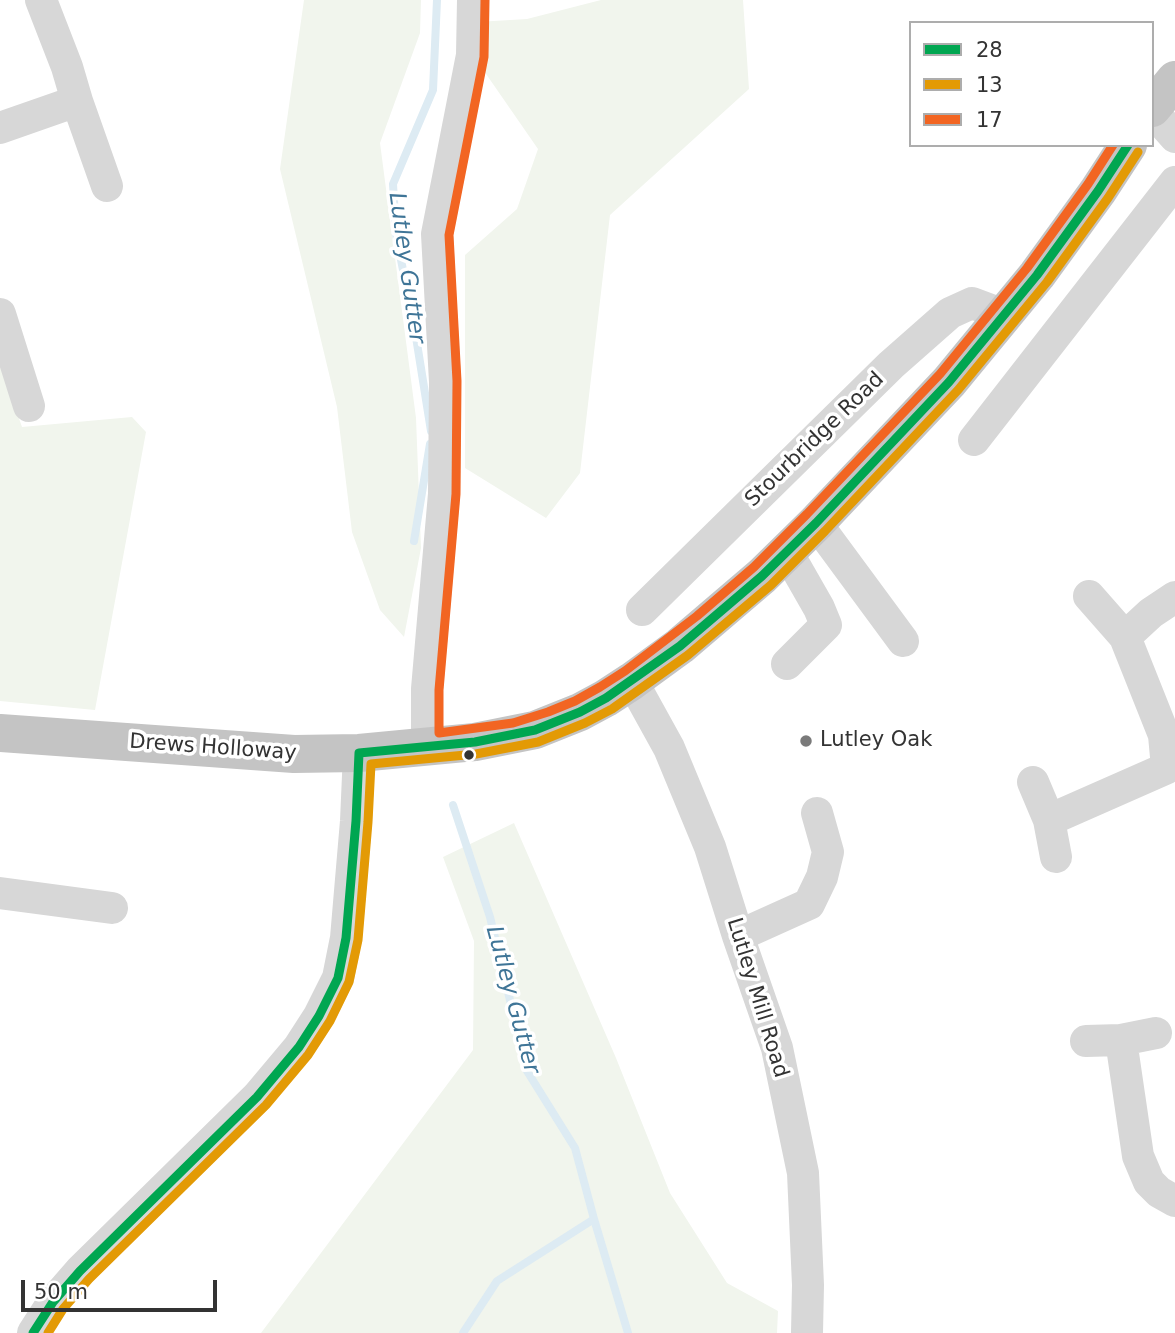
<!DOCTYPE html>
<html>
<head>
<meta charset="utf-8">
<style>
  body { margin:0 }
  #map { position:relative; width:1175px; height:1333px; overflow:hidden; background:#fff; font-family:"DejaVu Sans",sans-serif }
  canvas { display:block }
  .legend { position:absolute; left:909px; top:21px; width:245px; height:126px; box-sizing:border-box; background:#fff; border:2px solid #adadad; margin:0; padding:9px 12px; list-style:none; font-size:21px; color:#333 }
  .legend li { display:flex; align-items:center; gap:14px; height:35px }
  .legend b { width:35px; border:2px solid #adadad }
  .scale { position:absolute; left:21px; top:1280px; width:196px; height:32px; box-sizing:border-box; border:4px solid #333; border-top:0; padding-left:9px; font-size:21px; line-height:24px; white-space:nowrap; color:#333; -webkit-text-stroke:5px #fff; paint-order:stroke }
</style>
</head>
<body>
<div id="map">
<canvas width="1175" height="1333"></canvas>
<ul class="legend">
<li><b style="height:9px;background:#00a651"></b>28</li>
<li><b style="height:9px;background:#e39a05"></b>13</li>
<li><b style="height:9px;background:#f26522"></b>17</li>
</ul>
<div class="scale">50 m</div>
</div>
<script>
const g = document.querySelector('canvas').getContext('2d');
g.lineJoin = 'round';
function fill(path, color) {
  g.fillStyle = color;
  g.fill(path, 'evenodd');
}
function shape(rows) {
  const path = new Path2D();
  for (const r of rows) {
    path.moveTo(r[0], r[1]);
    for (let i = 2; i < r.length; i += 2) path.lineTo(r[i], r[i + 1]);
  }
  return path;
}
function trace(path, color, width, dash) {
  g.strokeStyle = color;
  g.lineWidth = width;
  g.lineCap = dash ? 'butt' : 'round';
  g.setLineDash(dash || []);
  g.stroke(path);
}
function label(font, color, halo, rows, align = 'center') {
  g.font = font + ' "DejaVu Sans",sans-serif';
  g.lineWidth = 7;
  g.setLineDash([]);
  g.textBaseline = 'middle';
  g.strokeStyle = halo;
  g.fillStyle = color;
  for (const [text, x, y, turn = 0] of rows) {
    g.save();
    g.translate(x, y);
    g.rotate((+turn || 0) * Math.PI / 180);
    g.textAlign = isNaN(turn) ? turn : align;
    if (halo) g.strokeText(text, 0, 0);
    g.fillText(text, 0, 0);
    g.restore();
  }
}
fill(shape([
  [304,0,421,0,420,33,380,143,416,418,421,548,404,637,380,610,352,532,337,407,280,169],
  [601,0,743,0,749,89,610,215,580,473,546,518,465,468,465,255,517,209,538,149,484,71,477,22,527,19],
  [0,364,22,427,132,417,146,432,95,710,0,701],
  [514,823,616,1058,670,1193,727,1283,778,1311,777,1333,261,1333,473,1050,474,941,443,857]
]), '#f1f5ed');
trace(shape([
  [431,431,416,337,396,234,393,184,433,90,437,0],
  [414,541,430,444],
  [453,805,490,917,527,1071,575,1148,594,1219,497,1281,463,1333],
  [594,1219,628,1333]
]), '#ddebf3', 8);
trace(shape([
  [41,0,67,67,77,101,107,186],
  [1152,111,1175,137],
  [0,128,77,101],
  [0,314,29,406],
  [974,440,1175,182],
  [816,523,903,641],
  [787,552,819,608,826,625,787,664],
  [1089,596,1125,637],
  [642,610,891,365,950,313,972,303,1004,315],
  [632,681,669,748,710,847,738,936,777,1048,803,1173,808,1285,807,1333],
  [427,747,427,689,444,494,445,382,437,234,472,55,473,0],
  [1033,782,1049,820,1056,857],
  [1049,820,1167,768,1164,735,1125,637,1151,613,1175,597],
  [0,893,112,908],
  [738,936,809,904,822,877,828,852,817,813],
  [1121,1040,1138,1156,1149,1182,1159,1192,1175,1201],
  [1086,1041,1121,1040,1156,1033],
  [33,1333,53,1302,80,1271,257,1097,299,1047,319,1016,338,978,346,938,356,821,359,753]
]), '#d7d7d7', 32);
trace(shape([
  [1152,108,1175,80],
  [0,733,294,754,359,753,475,742,535,730,580,712,606,698,632,681,680,646,762,576,816,523,949,382,1037,275,1098,191,1128,145]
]), '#c4c4c4', 38);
trace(shape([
  [33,1333,53,1302,80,1271,257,1097,299,1047,319,1016,338,978,346,938,356,821,359,753,475,742,535,730,580,712,606,698,680,646,762,576,816,523,949,382,1037,275,1098,191,1128,145]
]), '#00a651', 9);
trace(shape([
  [48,1333,63,1309,89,1279,266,1105,308,1055,330,1021,349,982,358,940,368,822,371,764,476,754,538,742,585,723,612,709,688,655,771,585,825,531,958,390,1047,282,1108,198,1138,152]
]), '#e39a05', 9);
trace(shape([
  [485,0,484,57,449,235,457,381,456,494,439,690,439,733,513,723,548,712,575,701,600,687,625,671,697,616,754,567,807,514,940,374,1027,268,1088,184,1113,145]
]), '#f26522', 9);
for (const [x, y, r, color] of [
  [806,741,7,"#7a7a7a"],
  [469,755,6,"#333"]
]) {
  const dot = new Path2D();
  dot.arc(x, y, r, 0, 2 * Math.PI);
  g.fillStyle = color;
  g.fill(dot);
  trace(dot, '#fff', 2.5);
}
label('21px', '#333', '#fff', [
  ["Stourbridge Road",815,440,-44],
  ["Drews Holloway",213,748,4],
  ["Lutley Mill Road",757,998,73]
]);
label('21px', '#333', '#fff', [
  ["Lutley Oak",820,741]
], 'left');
label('italic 23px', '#3f7597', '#fff', [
  ["Lutley Gutter",406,268,82],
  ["Lutley Gutter",512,1000,75]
]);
</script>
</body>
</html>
